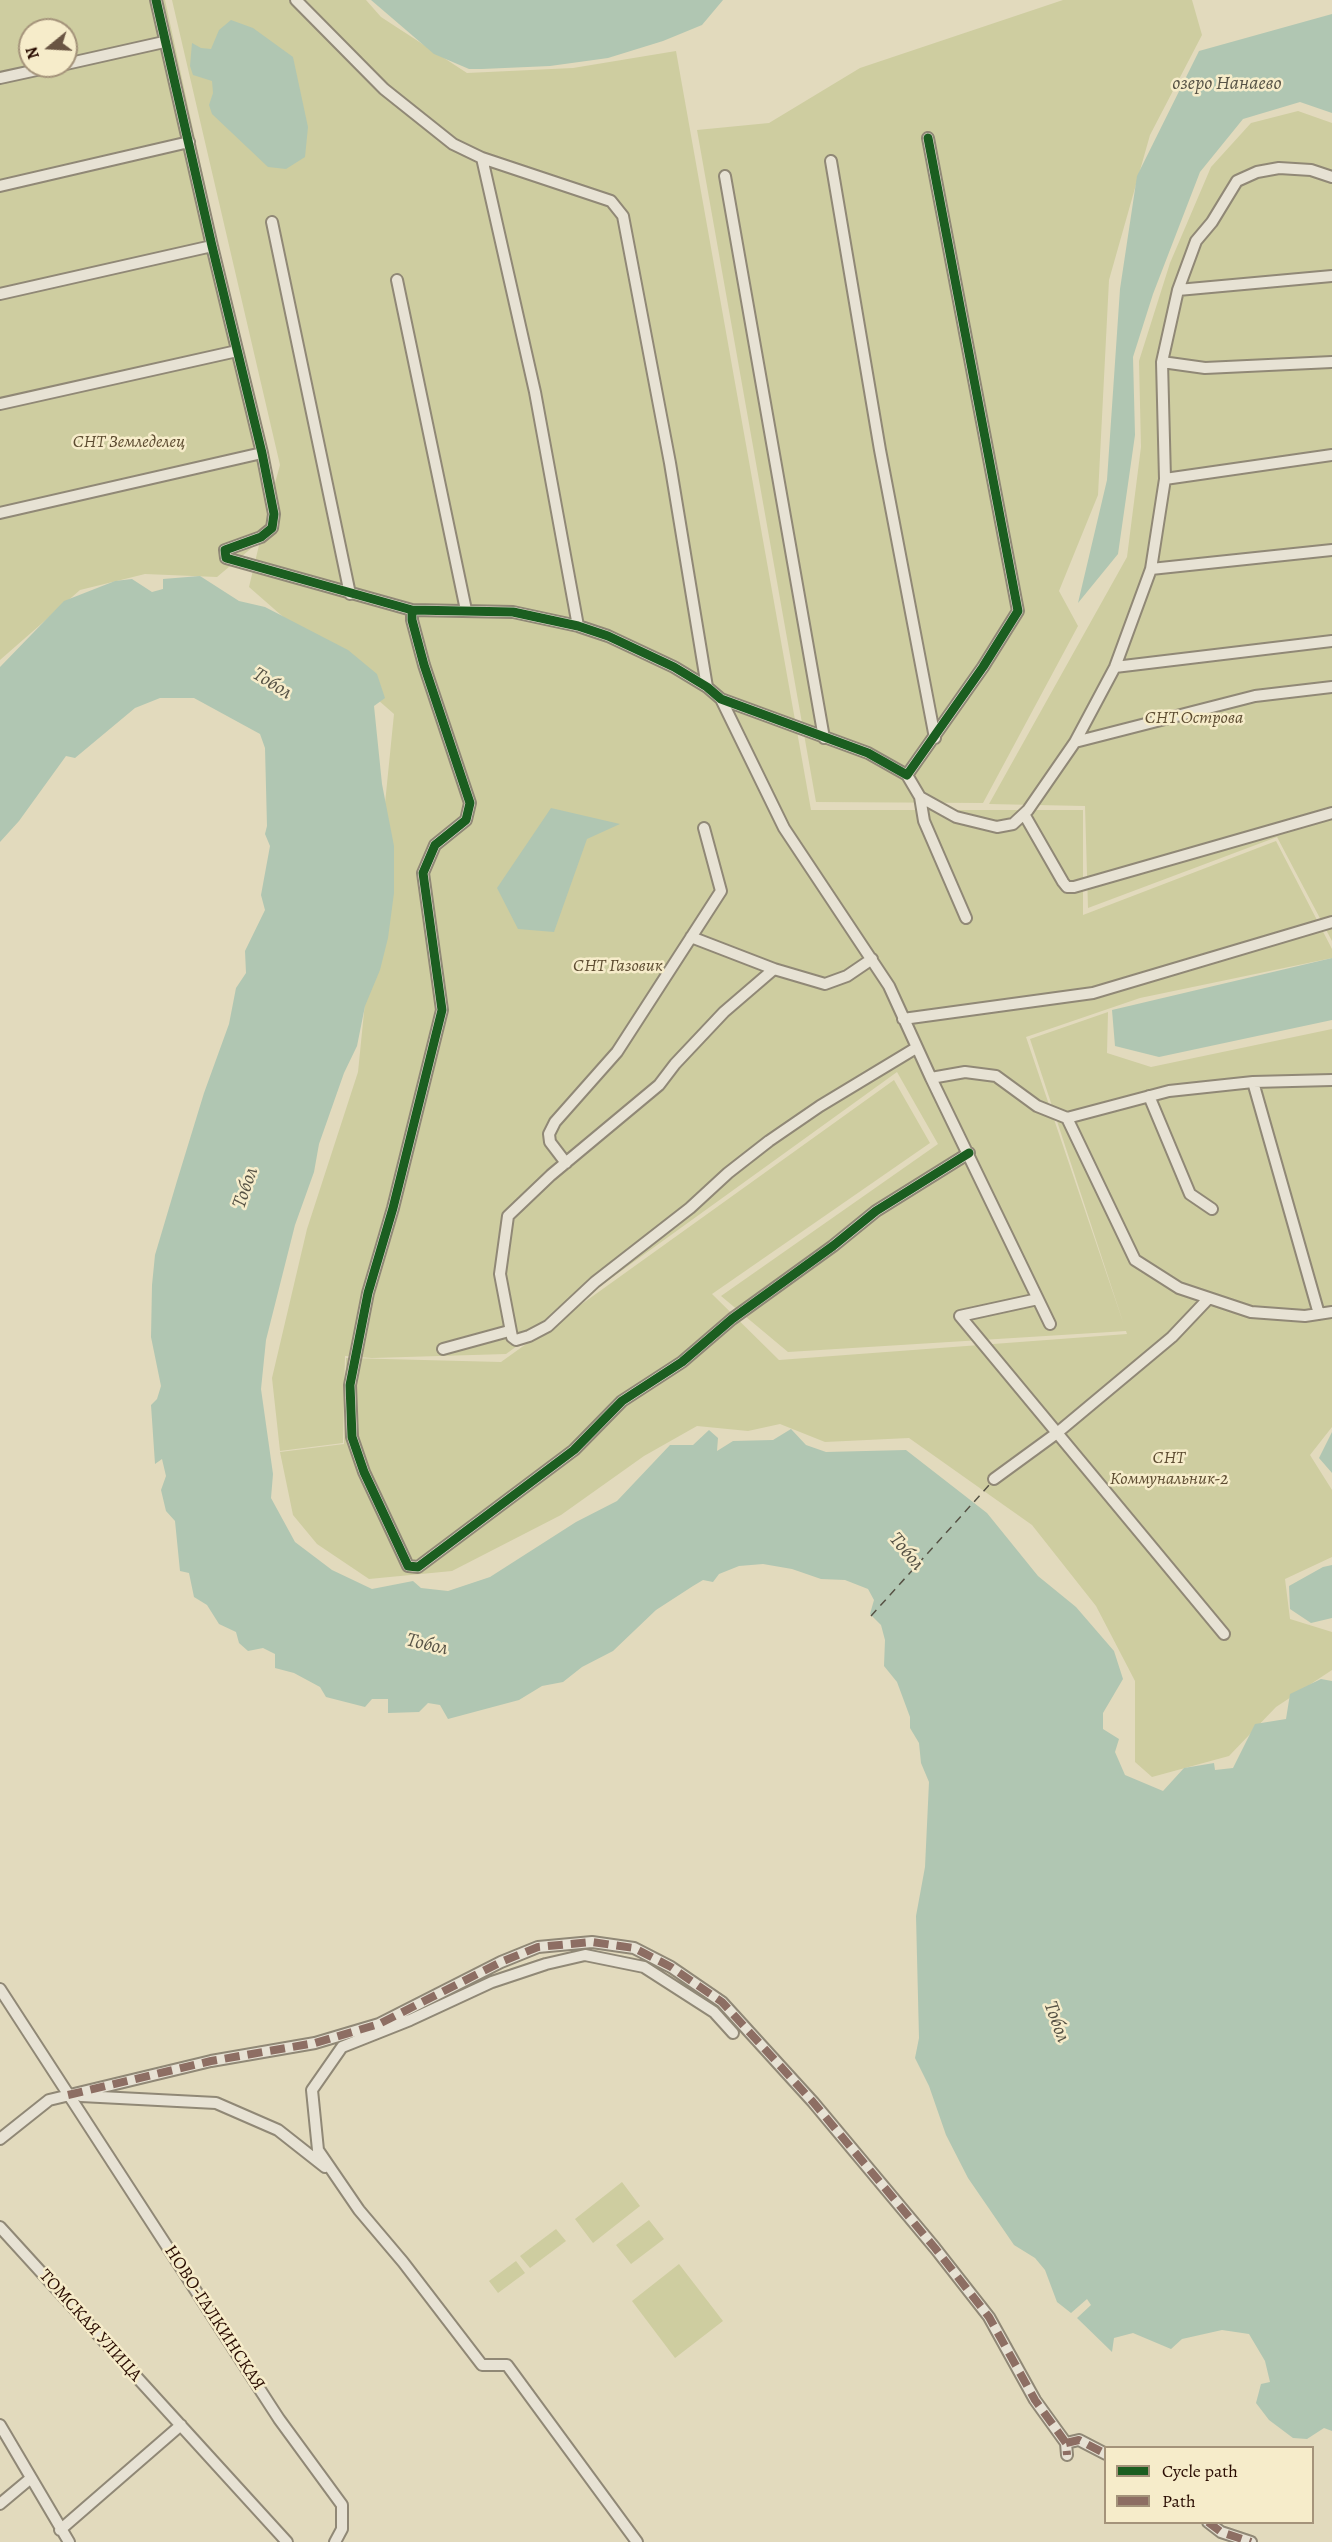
<!DOCTYPE html>
<html>
<head>
<meta charset="utf-8">
<style>
  body { margin:0 }
  #map { position:relative; width:1332px; height:2542px; overflow:hidden; background:#e2dabd; font-family:Alegreya,serif }
  canvas { display:block }
  .legend { position:absolute; left:1104px; top:2446px; width:210px; height:78px; box-sizing:border-box; background:#f6ecca; border:2px solid #a4937a; margin:0; padding:8px 10px; list-style:none; font-size:18px; color:#2a0d02 }
  .legend li { display:flex; align-items:center; gap:12px; height:30px }
  .legend b { width:30px; border:2px solid #a4937a }
  .north { position:absolute; left:18px; top:18px; width:60px; height:60px; box-sizing:border-box; background:#f6ecca; border:2px solid #a4937a; border-radius:50%; rotate:252deg; font-size:16px; font-weight:700; line-height:24px; text-align:center; color:#2a0d02 }
  .north::after { content:''; display:block; margin:auto; width:21px; height:27px; background:#6a5543; clip-path:polygon(50% 0,100% 100%,50% 72%,0 100%) }
</style>
</head>
<body>
<div id="map">
<canvas width="1332" height="2542"></canvas>
<ul class="legend">
<li><b style="height:8px;background:#1b5e20"></b>Cycle path</li>
<li><b style="height:8px;background:#8d6e63"></b>Path</li>
</ul>
<div class="north">N</div>
</div>
<script>
const g = document.querySelector('canvas').getContext('2d');
g.lineJoin = 'round';
function fill(path, color) {
  g.fillStyle = color;
  g.fill(path, 'evenodd');
}
function shape(rows) {
  const path = new Path2D();
  for (const r of rows) {
    path.moveTo(r[0], r[1]);
    for (let i = 2; i < r.length; i += 2) path.lineTo(r[i], r[i + 1]);
  }
  return path;
}
function trace(path, color, width, dash) {
  g.strokeStyle = color;
  g.lineWidth = width;
  g.lineCap = dash ? 'butt' : 'round';
  g.setLineDash(dash || []);
  g.stroke(path);
}
function label(font, color, halo, rows, align = 'center') {
  g.font = font + ' Alegreya,serif';
  g.lineWidth = 5;
  g.setLineDash([]);
  g.textBaseline = 'middle';
  g.strokeStyle = halo;
  g.fillStyle = color;
  for (const [text, x, y, turn = 0] of rows) {
    g.save();
    g.translate(x, y);
    g.rotate((+turn || 0) * Math.PI / 180);
    g.textAlign = isNaN(turn) ? turn : align;
    if (halo) g.strokeText(text, 0, 0);
    g.fillText(text, 0, 0);
    g.restore();
  }
}
fill(shape([
  [0,0,165,0,272,494,280,465,172,0,366,0,381,17,467,73,573,68,676,51,811,810,1083,810,1083,915,1276,841,1332,949,1332,958,1140,998,1026,1037,1124,1325,1030,1039,1108,1012,1107,1053,1151,1067,1332,1029,1332,1427,1310,1455,1332,1490,1332,1557,1285,1579,1290,1619,1332,1632,1332,1670,1276,1707,1229,1756,1152,1777,1135,1762,1135,1681,1096,1606,1032,1525,909,1438,825,1442,780,1424,748,1431,697,1426,644,1456,561,1515,452,1571,369,1579,317,1544,293,1515,280,1452,344,1444,346,1358,501,1362,894,1080,930,1143,712,1294,779,1360,1127,1334,1126,1331,788,1352,721,1296,938,1144,897,1072,506,1354,372,1358,345,1356,343,1443,280,1451,272,1378,307,1229,358,1072,394,714,249,587,260,541,217,577,145,574,80,590,0,660],
  [30,30,66,30,66,66,30,66],
  [1063,0,1192,0,1202,35,1150,135,1109,280,1098,495,1059,591,1078,626,983,803,816,802,697,130,769,123,860,68],
  [1298,111,1332,123,1332,941,1277,837,1088,908,1085,806,989,804,1127,557,1141,447,1139,361,1170,263,1211,167,1251,123],
  [622,2182,640,2206,593,2243,575,2219],
  [649,2220,664,2239,631,2264,616,2245],
  [556,2229,566,2241,530,2268,520,2256],
  [516,2261,525,2273,498,2293,489,2281],
  [679,2264,723,2321,675,2358,632,2301]
]), '#cecda0');
fill(shape([
  [371,0,723,0,702,25,663,41,608,58,550,66,482,69,469,69,434,54],
  [1332,14,1332,113,1300,102,1243,119,1200,172,1153,294,1133,357,1135,435,1118,554,1078,603,1107,480,1120,289,1137,176,1199,51],
  [231,20,253,28,293,57,308,127,305,157,286,169,268,167,212,114,209,105,213,93,212,81,193,75,190,66,192,43,201,48,211,49,219,30],
  [200,576,239,601,265,607,348,650,377,674,385,698,374,706,382,784,394,846,394,893,388,938,380,970,365,1006,357,1046,344,1073,319,1144,314,1172,295,1225,266,1340,261,1389,273,1474,271,1498,295,1542,332,1570,372,1589,413,1581,421,1588,448,1591,490,1577,576,1522,617,1501,670,1445,693,1445,709,1430,718,1438,717,1451,733,1441,773,1440,791,1429,806,1445,826,1452,906,1450,987,1513,1038,1576,1076,1607,1114,1651,1123,1679,1103,1713,1103,1729,1119,1739,1115,1752,1125,1775,1163,1791,1184,1768,1214,1763,1215,1770,1233,1768,1255,1724,1286,1719,1290,1694,1321,1679,1332,1681,1332,2431,1324,2428,1307,2439,1293,2438,1269,2420,1256,2403,1261,2384,1270,2382,1265,2361,1249,2334,1222,2330,1182,2339,1171,2349,1133,2333,1114,2338,1112,2352,1077,2318,1091,2305,1087,2299,1071,2313,1057,2302,1045,2270,1035,2258,1014,2245,968,2178,946,2135,929,2086,915,2058,919,2038,916,1916,925,1867,929,1782,921,1763,919,1743,910,1728,910,1717,897,1682,884,1666,885,1640,881,1625,870,1614,874,1600,868,1589,845,1580,821,1579,792,1569,763,1564,739,1566,719,1574,713,1582,703,1580,693,1586,656,1610,613,1651,582,1667,563,1682,542,1686,519,1700,448,1719,440,1705,428,1703,419,1712,388,1713,388,1699,372,1699,365,1707,326,1697,320,1687,294,1673,275,1668,275,1654,263,1648,248,1651,239,1643,236,1632,219,1624,207,1605,194,1597,189,1573,180,1571,175,1521,166,1511,161,1490,166,1476,162,1459,155,1464,151,1405,157,1399,161,1386,151,1337,152,1285,155,1255,177,1181,204,1093,229,1024,236,988,246,973,245,951,265,910,261,895,270,846,265,834,267,826,265,748,260,734,194,698,160,698,135,708,75,758,66,756,19,821,0,842,0,667,64,601,115,581,132,579,152,592,163,589,163,579],
  [551,808,620,824,587,839,554,932,518,929,497,888],
  [1332,958,1332,1020,1159,1057,1115,1046,1112,1010],
  [1332,1432,1332,1473,1319,1458],
  [1332,1565,1332,1618,1311,1623,1290,1609,1289,1586,1323,1567]
]), '#b0c6b2');
trace(shape([
  [871,1616,991,1483]
]), '#575346', 1.5, [8, 6]);
const street = shape([
  [156,0,212,246,262,453,274,514,272,528,261,537,225,550,226,558,412,610,513,612,578,626,608,636,674,667,707,687,721,699,868,753,907,775,983,667,1018,611,928,138],
  [296,0,384,89,453,144,482,158,611,201,623,216,670,463,707,687],
  [66,64,164,42],
  [0,78,55,66],
  [482,158,535,392,578,626],
  [831,161,880,450,935,738],
  [725,176,824,738],
  [0,186,189,142],
  [272,222,350,594],
  [397,280,466,610],
  [1178,290,1332,276],
  [0,294,212,246],
  [1162,362,1205,368,1332,362],
  [0,404,237,351],
  [1165,479,1332,455],
  [0,513,262,453],
  [1151,569,1332,550],
  [412,610,412,620,424,665,470,803,466,820,435,845,423,873,442,1010,393,1208,368,1293,350,1385,352,1437,364,1472,408,1566,418,1567,574,1450,622,1401,682,1362,732,1319,833,1246,876,1211,969,1153],
  [1115,667,1332,641],
  [721,699,784,828,889,986,931,1078,965,1072,996,1076,1037,1106,1067,1118,1169,1091,1253,1082,1332,1080],
  [1075,742,1255,696,1332,687],
  [907,775,920,797,956,817,997,827,1013,824,1028,810,1075,742,1115,667,1151,569,1165,479,1162,362,1178,290,1196,241,1212,222,1237,181,1257,172,1279,168,1311,170,1332,177],
  [920,797,924,821,966,918],
  [1024,814,1063,882,1067,887,1074,887,1332,813],
  [691,937,774,969],
  [872,959,847,976,825,984,774,969,724,1012,675,1064,659,1085,551,1175,508,1216,500,1274,512,1337,516,1340,529,1336,548,1326,595,1282,690,1208,728,1173,769,1141,820,1106,916,1048],
  [903,1019,1093,993,1332,922],
  [931,1078,1050,1324],
  [1253,1082,1319,1314],
  [1149,1096,1190,1194,1212,1209],
  [1067,1118,1135,1260,1179,1288,1251,1312,1305,1316,1332,1312],
  [566,1163,550,1142,549,1134,555,1122,617,1052,721,891,704,828],
  [1038,1299,960,1316,1224,1634],
  [443,1349,509,1331],
  [994,1479,1057,1433,1172,1337,1209,1298],
  [0,1989,279,2419,342,2505,342,2529,335,2542],
  [81,2096,216,2103,278,2130,325,2167],
  [0,2139,49,2100,211,2061,315,2043,379,2024,501,1962,538,1947,592,1942,634,1948,671,1967,722,2002,813,2102,935,2248,989,2317,1035,2400,1066,2443,1067,2455],
  [0,2227,287,2542],
  [0,2425,69,2542],
  [1066,2443,1079,2440,1106,2454],
  [0,2504,31,2478],
  [1208,2522,1221,2532,1251,2542],
  [60,2530,181,2425],
  [637,2542,507,2365,482,2365,403,2262,359,2210,318,2150,312,2090,342,2047,410,2020,492,1982,546,1964,585,1955,644,1967,714,2012,733,2033]
]);
trace(street, '#908876', 14);
trace(street, '#e7e2d4', 10);
trace(shape([
  [68,2095,211,2061,315,2043,379,2024,501,1962,538,1947,592,1942,634,1948,671,1967,722,2002,813,2102,935,2248,989,2317,1035,2400,1066,2443,1067,2455],
  [1066,2443,1079,2440,1106,2454],
  [1208,2522,1221,2532,1251,2542]
]), '#8d6e63', 8, [15, 8]);
trace(shape([
  [156,0,212,246,262,453,274,514,272,528,261,537,225,550,226,558,412,610,513,612,578,626,608,636,674,667,707,687,721,699,868,753,907,775,983,667,1018,611,928,138],
  [412,610,412,620,424,665,470,803,466,820,435,845,423,873,442,1010,393,1208,368,1293,350,1385,352,1437,364,1472,408,1566,418,1567,574,1450,622,1401,682,1362,732,1319,833,1246,876,1211,969,1153]
]), '#1b5e20', 9);
label('italic 18px', '#5d4c31', '#f6ecca', [
  ["СНТ Земледелец",129,443],
  ["СНТ Острова",1194,719],
  ["СНТ Газовик",618,967],
  ["СНТ",1169,1459],
  ["Коммунальник-2",1169,1480]
]);
label('18px', '#2a0d02', '#f6ecca', [
  ["НОВО-ГАЛКИНСКАЯ",214,2318,57],
  ["ТОМСКАЯ УЛИЦА",90,2326,48]
]);
label('italic 20px', '#575346', '#f6ecca', [
  ["озеро Нанаево",1227,84],
  ["Тобол",272,684,32],
  ["Тобол",246,1188,-71],
  ["Тобол",906,1552,50],
  ["Тобол",427,1645,13],
  ["Тобол",1056,2022,70]
]);
</script>
</body>
</html>
